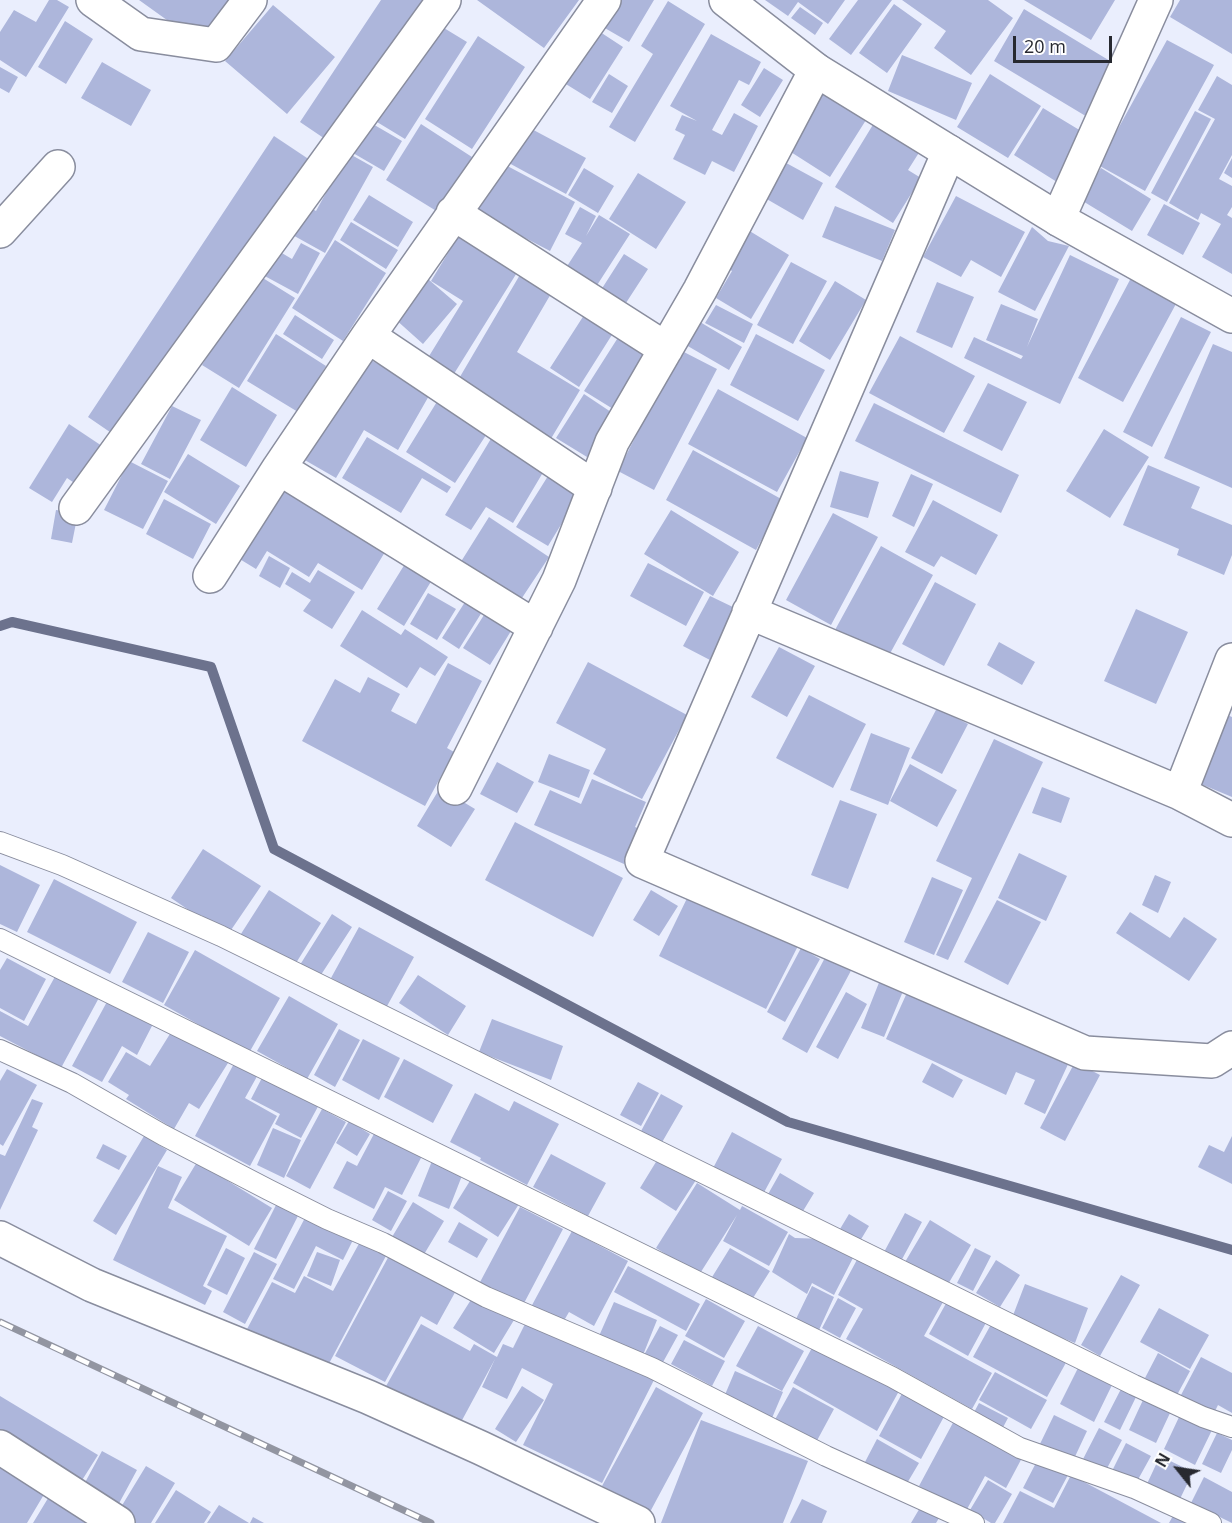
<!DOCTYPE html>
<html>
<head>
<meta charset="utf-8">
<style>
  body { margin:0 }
  #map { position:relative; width:1232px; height:1523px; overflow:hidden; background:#eaeefd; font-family:"Open Sans",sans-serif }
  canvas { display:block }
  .north { position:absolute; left:1148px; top:1439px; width:60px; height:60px; -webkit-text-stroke:4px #fff; paint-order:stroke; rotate:300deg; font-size:16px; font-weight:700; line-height:24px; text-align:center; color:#272930 }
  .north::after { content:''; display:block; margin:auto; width:21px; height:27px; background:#272930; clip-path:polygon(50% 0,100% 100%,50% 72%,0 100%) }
  .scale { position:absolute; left:1013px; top:36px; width:99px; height:27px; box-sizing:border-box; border:3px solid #272930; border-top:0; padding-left:8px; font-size:18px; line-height:21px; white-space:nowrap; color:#272930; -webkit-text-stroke:4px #fff; paint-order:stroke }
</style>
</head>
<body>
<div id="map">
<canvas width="1232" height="1523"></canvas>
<div class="north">N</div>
<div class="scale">20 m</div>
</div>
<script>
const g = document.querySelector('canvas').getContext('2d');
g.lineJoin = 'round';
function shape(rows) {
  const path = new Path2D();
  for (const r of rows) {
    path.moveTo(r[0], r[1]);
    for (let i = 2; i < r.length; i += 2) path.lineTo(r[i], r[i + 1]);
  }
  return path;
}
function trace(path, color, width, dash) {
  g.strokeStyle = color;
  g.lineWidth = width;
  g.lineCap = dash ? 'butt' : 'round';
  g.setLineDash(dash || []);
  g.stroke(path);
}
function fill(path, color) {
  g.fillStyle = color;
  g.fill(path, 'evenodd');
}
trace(shape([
  [0,626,12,622,211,667,274,849,788,1122,1232,1250]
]), '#6c728d', 10);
fill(shape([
  [49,0,57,0,69,7,26,77,0,60,0,32,14,10,36,22],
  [139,0,230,0,199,43],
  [381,0,426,0,331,143,300,122],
  [477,0,579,0,544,48],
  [619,0,654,0,629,42,603,27],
  [765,0,845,0,828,24,798,2,788,16],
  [858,0,892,0,851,55,829,39],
  [902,0,988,0,1013,18,971,75,934,48,946,31],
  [1024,0,1115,0,1091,40],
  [1180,0,1232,0,1232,54,1170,17],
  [668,1,705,24,635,142,609,127,653,54,641,46],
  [894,4,922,24,887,73,859,53],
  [273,5,335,57,287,114,225,61],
  [800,7,823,23,815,35,791,18],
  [1024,9,1120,67,1089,118,994,61],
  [65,21,93,39,66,84,38,67],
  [439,25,467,42,405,139,377,122],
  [594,28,623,47,590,99,561,81],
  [711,34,761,62,749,85,739,80,712,130,722,135,734,113,758,126,734,172,712,161,705,175,673,159,685,135,675,130,682,115,697,121,670,106],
  [478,36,525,67,472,149,425,119],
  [1167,40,1214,65,1145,191,1098,165],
  [902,55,972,83,956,120,888,91],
  [102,62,151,90,131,126,81,98],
  [0,67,18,77,9,93,0,88],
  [764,68,783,80,760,117,741,105],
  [609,74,628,86,612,113,592,102],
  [990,74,1041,106,1008,158,957,127],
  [1217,76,1232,85,1232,155,1219,179,1232,186,1232,207,1227,215,1232,218,1232,274,1202,257,1221,224,1201,213,1198,220,1169,203,1215,119,1198,110],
  [819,90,866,120,830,177,783,147],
  [1043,108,1086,134,1057,182,1014,155],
  [1195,111,1211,119,1167,202,1151,193],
  [371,123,402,141,384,171,353,153],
  [874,123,920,151,908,170,921,178,893,223,835,187],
  [421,124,472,157,438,212,386,180],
  [526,126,586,158,566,194,507,162],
  [274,136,310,160,123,441,88,417],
  [348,153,373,167,325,253,289,233,305,205,316,211],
  [777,158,823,183,803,220,758,194],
  [1232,158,1232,178,1224,173],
  [498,161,575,202,550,251,472,210],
  [584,168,614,186,598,213,568,195],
  [1101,168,1151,199,1132,231,1081,200],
  [638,173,686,202,656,249,609,219],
  [369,195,413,222,398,247,353,220],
  [956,196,1025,232,1001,277,971,260,961,277,923,257],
  [1164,204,1200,223,1183,255,1147,235],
  [835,206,895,230,882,261,822,237],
  [580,207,596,216,586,236,599,215,630,234,592,293,562,274,582,243,565,234],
  [351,222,398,250,386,269,340,240],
  [1032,227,1048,241,1069,246,1035,311,998,292],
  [748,230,789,255,751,319,716,298,732,271,726,267],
  [459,235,518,271,452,377,426,361,463,301,431,281],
  [335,240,386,273,343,341,292,308],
  [301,243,320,253,298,294,261,274,275,249,292,259],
  [624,254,648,269,624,306,601,290],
  [1070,255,1119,279,1060,404,964,358,974,337,1021,359,1023,356,986,340,1001,304,1038,319,1027,347],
  [791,262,827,281,793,344,757,325],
  [521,273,552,292,517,352,580,390,549,442,454,387],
  [258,275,295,298,239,388,202,365],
  [1131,278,1177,302,1123,402,1078,378],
  [428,279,457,304,423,344,394,318],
  [835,281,866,300,830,360,799,341],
  [937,282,974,297,952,348,916,332],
  [716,305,753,324,744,343,705,323],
  [586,312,615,330,579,387,550,368],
  [295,315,334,340,322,359,283,334],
  [1181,317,1211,332,1152,447,1123,432],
  [700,322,742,347,729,370,686,345],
  [276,334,326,366,298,412,247,381],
  [756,334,825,370,798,421,730,385],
  [619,336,653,357,618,412,584,391],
  [900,336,975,376,944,433,869,393],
  [1213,344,1232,352,1232,488,1164,458],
  [680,350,717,369,654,490,618,471],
  [364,356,430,394,398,450,364,430,336,478,303,459],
  [988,383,1027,402,1002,451,963,431],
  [232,387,277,415,246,467,200,440],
  [718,389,807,438,777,492,688,444],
  [584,394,614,414,587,457,556,438],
  [438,400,488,432,455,483,406,452],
  [874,403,1019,475,1001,513,855,441],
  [172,406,201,420,170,479,141,464],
  [69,424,111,452,86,491,67,478,52,502,29,488],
  [1104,429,1149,457,1110,518,1066,491],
  [367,437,451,487,447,493,422,478,401,513,342,478],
  [492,437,545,469,513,523,486,507,471,530,445,515],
  [693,450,783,500,756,550,666,500],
  [188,454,240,486,216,524,164,492],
  [129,461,168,481,143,529,104,510],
  [1148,465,1200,487,1191,508,1232,525,1232,555,1224,575,1177,555,1179,549,1123,525],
  [840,471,879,482,868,518,830,507],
  [911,474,933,484,914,527,892,516],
  [548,476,579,495,548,546,516,527],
  [284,484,388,547,362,590,318,563,309,577,267,551,256,569,238,558],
  [164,499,211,524,193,559,146,534],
  [933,500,998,535,976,575,941,556,934,567,905,552],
  [56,510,78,513,72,543,51,539],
  [671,510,739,552,713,596,644,554],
  [833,513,878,537,831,625,786,600],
  [489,517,549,557,516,607,457,568],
  [881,546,933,575,887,659,835,630],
  [269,556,290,568,280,588,259,576],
  [408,559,435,575,404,626,377,609],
  [648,563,704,592,686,626,630,596],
  [318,570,355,592,332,629,303,611,311,600,285,584,292,572,310,583],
  [935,582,976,604,944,666,902,644],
  [428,593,456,609,437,640,410,624],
  [710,596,737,609,710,660,683,646],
  [465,602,482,612,459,649,442,638],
  [1136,609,1188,632,1156,704,1104,681],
  [362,610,401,635,405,629,448,657,435,676,420,667,407,688,340,646],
  [484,615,511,631,490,665,463,648],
  [999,642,1035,662,1022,685,987,665],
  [779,647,815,666,787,717,751,697],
  [588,662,687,715,642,799,593,774,606,749,556,723],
  [448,663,482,681,447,748,454,752,425,806,302,741,335,679,360,693,368,677,400,694,391,711,416,724],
  [809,695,866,724,833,788,776,758],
  [937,708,968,724,942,774,911,758],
  [1225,714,1232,717,1232,797,1196,782],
  [871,733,910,748,888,805,850,790],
  [994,739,1043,762,948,960,936,955,972,878,936,861],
  [549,754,590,770,579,798,538,782],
  [497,762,534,782,517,813,480,794],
  [910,764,957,790,937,827,890,801],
  [592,779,646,802,635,827,640,829,624,864,534,825,550,790,581,804],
  [1042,787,1070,798,1061,823,1032,813],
  [440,788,475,809,451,847,417,826],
  [840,800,877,814,848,889,811,875],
  [515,822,623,878,593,937,485,880],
  [203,849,261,886,229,933,201,915,199,917,171,898],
  [1019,853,1067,876,1046,921,998,898],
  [0,865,40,885,17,932,0,924],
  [1155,875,1171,882,1158,913,1142,905],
  [932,877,963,890,934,955,904,942],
  [54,879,137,922,110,974,27,932],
  [692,888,800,942,766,1009,659,956],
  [269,890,321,923,291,971,239,937],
  [651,890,678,906,659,936,633,920],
  [997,900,1041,922,1008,985,964,962],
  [1130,912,1170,938,1184,917,1217,939,1189,981,1116,933],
  [332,914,352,927,317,981,298,968],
  [359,927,414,957,386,1008,331,978],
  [148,932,189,952,163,1003,122,982],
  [801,948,820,959,785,1022,767,1012],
  [195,950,280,998,249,1053,164,1005],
  [828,952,854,965,807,1053,782,1039],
  [7,958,46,979,24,1021,0,1008,0,970],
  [58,971,101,994,61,1068,0,1036,0,1011,28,1026],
  [418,975,466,1006,448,1035,399,1003],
  [882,975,906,984,884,1037,861,1028],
  [910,986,1070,1060,1045,1114,1024,1104,1035,1080,1016,1072,1006,1095,886,1039],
  [846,992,867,1004,838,1059,816,1047],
  [289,996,338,1024,307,1079,257,1051],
  [109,998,154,1022,137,1055,122,1046,102,1082,72,1066],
  [492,1019,563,1046,551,1080,479,1052],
  [173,1029,228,1063,199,1109,189,1103,174,1129,126,1099,129,1095,108,1082,126,1052,150,1066],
  [339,1029,360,1040,335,1087,314,1075],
  [363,1039,400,1058,379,1100,342,1080],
  [237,1058,260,1071,245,1098,277,1116,250,1166,195,1136],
  [404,1059,453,1085,433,1123,384,1097],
  [1075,1062,1100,1075,1065,1141,1040,1128],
  [932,1063,963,1080,953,1098,922,1082],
  [7,1069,37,1085,3,1146,0,1144,0,1081],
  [265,1072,321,1101,301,1138,275,1124,280,1114,251,1099],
  [638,1082,659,1093,641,1126,620,1115],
  [475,1093,509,1111,514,1101,559,1124,527,1185,480,1160,481,1158,450,1142],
  [661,1094,683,1106,661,1144,640,1133],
  [32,1099,43,1103,32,1127,38,1130,0,1210,0,1154,5,1156],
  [322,1109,346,1122,310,1189,286,1176],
  [349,1121,370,1134,357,1156,336,1143],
  [273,1128,301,1140,284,1178,257,1165],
  [376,1130,423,1154,402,1195,385,1187,374,1209,333,1188,347,1161,357,1166],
  [732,1132,782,1159,761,1198,711,1172],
  [144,1136,167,1150,116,1235,93,1221],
  [1232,1136,1232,1184,1198,1167,1209,1145,1224,1152],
  [103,1144,127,1156,119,1170,96,1158],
  [551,1154,606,1183,588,1216,533,1187],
  [434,1156,465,1168,449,1209,418,1196],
  [659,1157,696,1180,676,1211,640,1188],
  [197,1162,272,1208,249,1246,174,1200],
  [158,1166,182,1177,168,1208,227,1236,203,1286,212,1291,205,1305,113,1260],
  [780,1173,814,1193,800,1216,767,1196],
  [473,1176,519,1204,498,1237,453,1208],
  [697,1183,740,1210,742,1206,788,1232,769,1266,723,1241,737,1215,699,1275,656,1248],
  [388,1191,407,1201,391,1231,372,1220],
  [279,1199,301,1210,276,1259,254,1249],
  [413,1202,444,1221,423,1256,392,1237],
  [520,1207,563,1229,522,1307,479,1284],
  [905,1213,922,1222,900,1263,883,1254],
  [307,1214,354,1238,343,1260,316,1246,294,1289,273,1279],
  [849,1214,869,1226,857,1246,837,1234],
  [930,1220,971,1245,947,1286,905,1262],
  [459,1222,488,1239,477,1258,448,1242],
  [572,1231,628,1261,594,1326,569,1312,562,1324,531,1307],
  [789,1234,795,1238,826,1239,855,1254,834,1295,812,1283,807,1294,772,1272],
  [361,1240,387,1254,324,1373,246,1331,272,1282,295,1293,304,1276,333,1291],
  [226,1248,245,1258,227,1295,207,1285],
  [730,1248,770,1271,748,1306,709,1282],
  [975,1248,991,1256,973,1291,957,1283],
  [254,1252,277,1264,245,1324,223,1312],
  [317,1252,340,1260,331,1286,307,1276],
  [391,1252,458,1287,437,1325,421,1316,385,1382,335,1356],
  [859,1256,943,1302,924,1336,992,1373,972,1409,846,1339,863,1309,838,1295],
  [996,1260,1020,1275,1000,1307,976,1293],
  [628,1266,700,1304,686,1331,614,1292],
  [1121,1275,1140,1285,1100,1356,1081,1345],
  [1025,1284,1088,1308,1075,1343,1012,1318],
  [812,1286,834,1297,819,1330,796,1319],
  [474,1295,514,1320,494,1353,453,1328],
  [838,1298,856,1308,840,1338,822,1328],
  [949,1298,988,1319,968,1356,929,1334],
  [706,1299,745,1321,724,1358,685,1336],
  [614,1302,657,1320,643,1355,599,1336],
  [1159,1308,1209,1335,1190,1369,1140,1342],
  [994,1319,1068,1359,1047,1397,973,1357],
  [527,1320,617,1364,618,1362,654,1380,602,1483,523,1445,553,1384,522,1368,507,1399,482,1387,495,1359,460,1424,385,1388,421,1324,470,1351,474,1344,497,1357,503,1344,513,1348],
  [660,1326,678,1335,662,1364,644,1355],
  [758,1326,804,1351,782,1391,736,1366],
  [684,1340,725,1361,712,1386,671,1364],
  [814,1344,899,1391,877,1431,793,1383],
  [1158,1353,1190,1371,1177,1395,1145,1378],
  [1201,1357,1232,1373,1232,1413,1218,1405,1214,1413,1181,1395],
  [1078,1368,1112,1385,1094,1422,1060,1404],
  [735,1371,783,1392,772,1418,724,1397],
  [995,1372,1047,1400,1031,1429,979,1400],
  [522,1386,544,1400,516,1442,495,1429],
  [656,1387,703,1413,650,1512,602,1486],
  [793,1387,834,1409,813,1448,772,1425],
  [905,1388,947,1411,921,1459,879,1436],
  [1121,1389,1136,1397,1120,1430,1104,1422],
  [0,1396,98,1455,79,1485,0,1436],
  [1143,1400,1170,1413,1156,1443,1129,1430],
  [979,1403,1008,1418,1000,1433,971,1418],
  [1054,1415,1087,1431,1072,1463,1039,1446],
  [1180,1415,1212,1430,1195,1465,1164,1449],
  [955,1419,1023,1456,1006,1488,985,1476,966,1511,919,1486],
  [701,1420,808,1461,783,1523,661,1523],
  [1099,1428,1122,1440,1104,1474,1081,1463],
  [1217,1433,1232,1440,1232,1450,1221,1473,1202,1464],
  [877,1439,919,1463,906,1485,865,1462],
  [1126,1443,1151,1456,1135,1485,1111,1473],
  [102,1451,137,1470,116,1509,81,1490],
  [0,1456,49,1486,27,1523,0,1523],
  [1160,1456,1193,1472,1178,1503,1146,1486],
  [1038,1459,1068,1475,1053,1503,1023,1488],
  [146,1466,175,1483,151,1523,136,1523,118,1512],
  [1071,1475,1161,1523,1003,1523,1020,1491,1054,1508],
  [1204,1477,1232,1492,1232,1523,1191,1503],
  [988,1480,1012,1494,995,1523,991,1523,970,1510],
  [53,1490,106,1523,33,1523],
  [176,1490,211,1512,204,1523,155,1523],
  [802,1499,827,1511,822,1523,790,1523],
  [219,1505,249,1523,207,1523],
  [921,1506,939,1518,936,1523,911,1523],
  [1174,1514,1191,1523,1169,1523],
  [253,1517,264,1523,250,1523]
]), '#adb6db');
const service = shape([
  [0,842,62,865,221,936,1134,1385,1203,1417,1232,1427],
  [0,939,892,1377,1020,1448,1134,1488,1211,1523],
  [0,1050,72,1083,163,1135,269,1190,327,1219,383,1243,486,1297,652,1368,826,1456,974,1523]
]);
const minor = shape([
  [93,0,141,34,216,45,250,0],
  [949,152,642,861,1085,1053,1212,1061,1232,1048],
  [453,213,666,349],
  [1058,219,1156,0],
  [0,231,58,167],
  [368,336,595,488],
  [279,468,536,627],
  [76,508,444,0],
  [210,576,279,468,368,336,604,0],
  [749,612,1180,793,1232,820],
  [455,788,559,580,612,442,700,290,816,70],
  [1180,793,1232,660],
  [0,1238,92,1285,368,1397,481,1448,638,1523],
  [0,1447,118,1523]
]);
const tertiary = shape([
  [726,0,816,70,1058,219,1232,316]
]);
trace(service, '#898d9e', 22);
trace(minor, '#898d9e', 36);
trace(tertiary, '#898d9e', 36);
trace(service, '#fff', 20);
trace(minor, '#fff', 33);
trace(tertiary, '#fff', 33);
const rail = shape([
  [0,1322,431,1523]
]);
trace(rail, '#9295a1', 7);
trace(rail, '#fff', 4.5, [14]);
</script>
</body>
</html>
